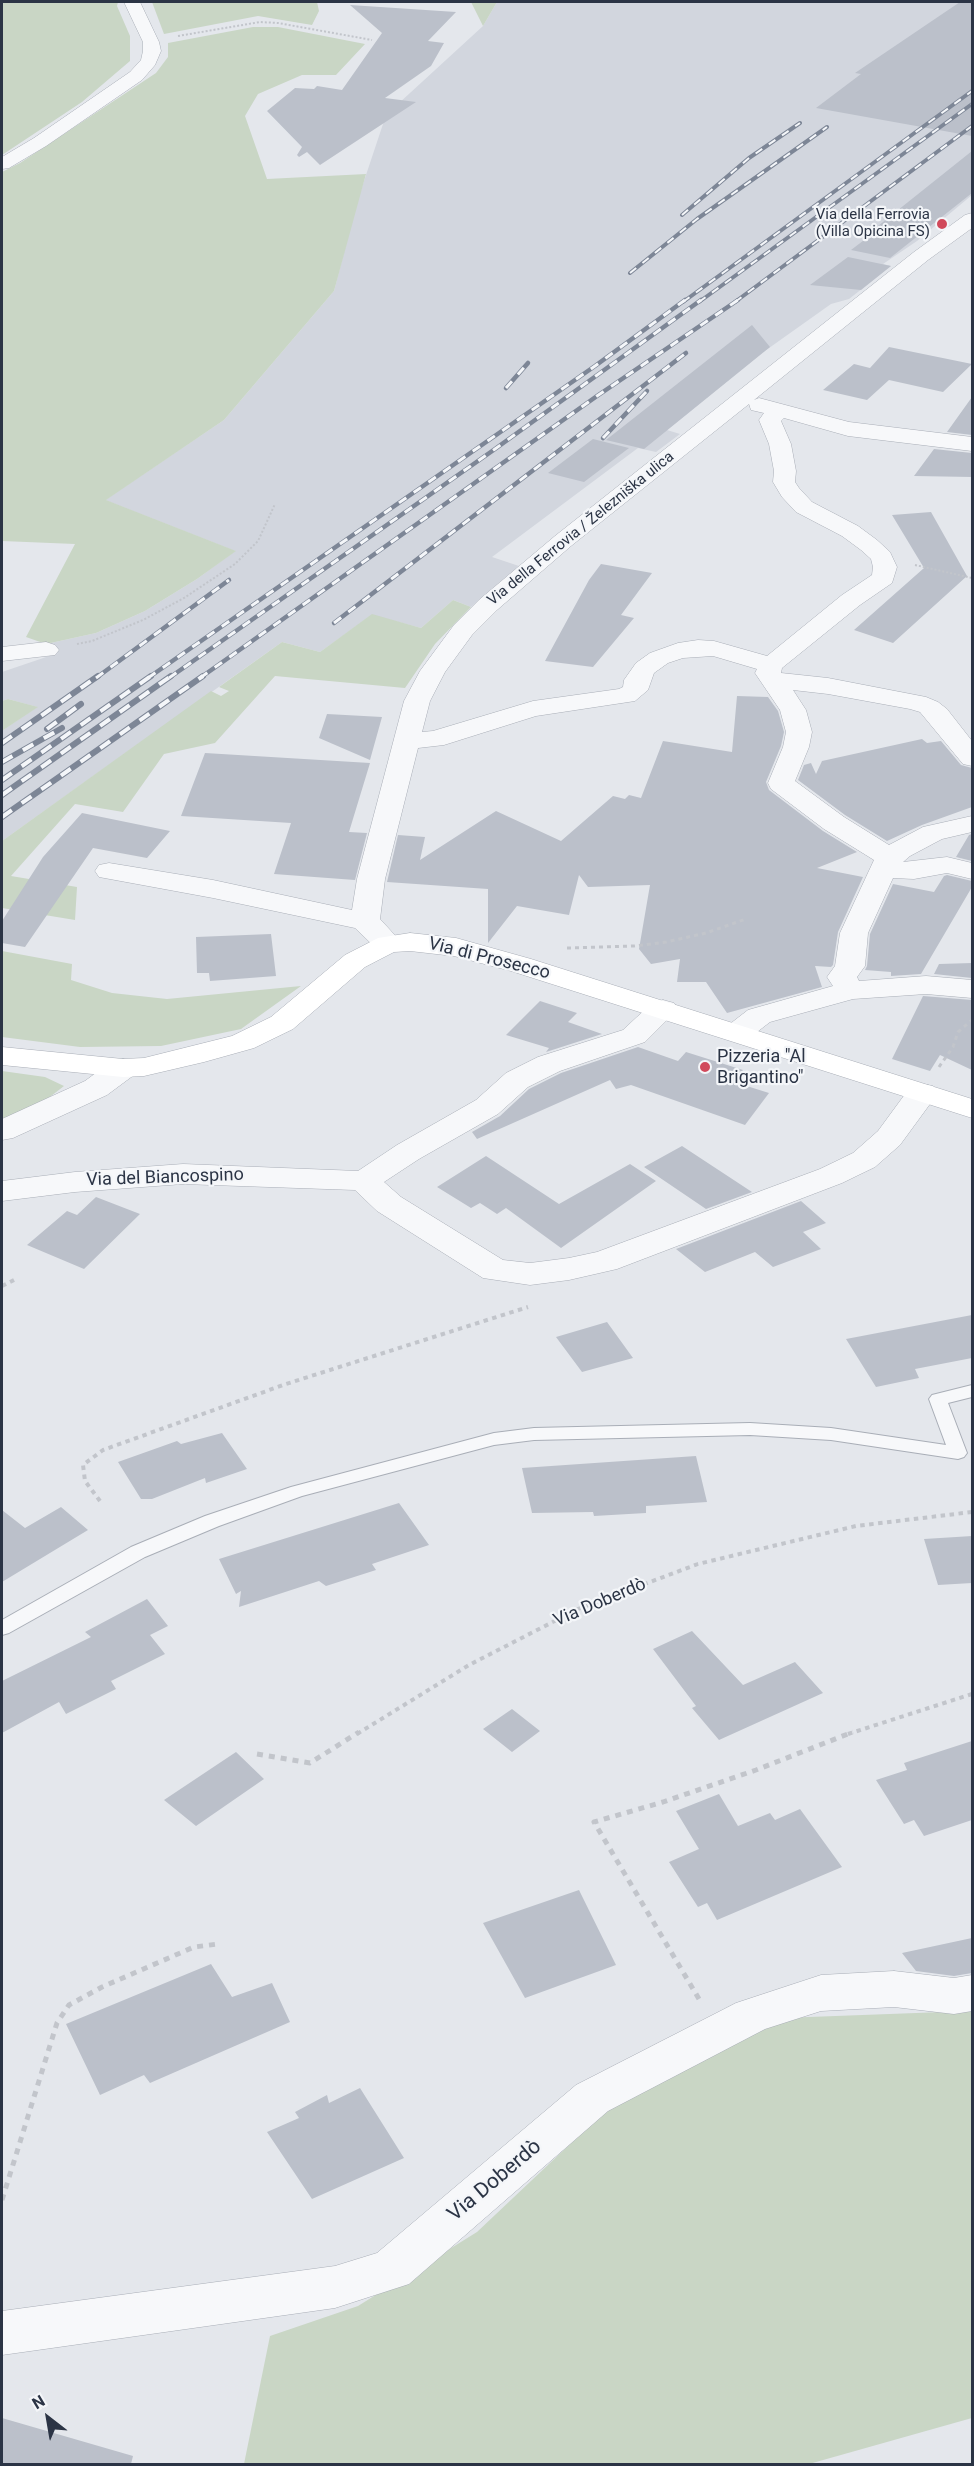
<!DOCTYPE html>
<html>
<head>
<meta charset="utf-8">
<style>
  body { margin:0 }
  #map { position:relative; width:974px; height:2466px; overflow:hidden; background:#e4e7ec; font-family:Roboto,sans-serif }
  canvas { display:block }
  .frame { position:absolute; inset:0; border:3px solid #2b3445; pointer-events:none }
  .north { position:absolute; left:18px; top:2388px; width:60px; height:60px; -webkit-text-stroke:4px #f4f6f9; paint-order:stroke; rotate:329deg; font-size:16px; font-weight:700; line-height:24px; text-align:center; color:#2b3445 }
  .north::after { content:''; display:block; margin:auto; width:21px; height:27px; background:#2b3445; clip-path:polygon(50% 0,100% 100%,50% 72%,0 100%) }
</style>
</head>
<body>
<div id="map">
<canvas width="974" height="2466"></canvas>
<div class="frame"></div>
<div class="north">N</div>
</div>
<script>
const g = document.querySelector('canvas').getContext('2d');
g.lineJoin = 'round';
function fill(path, color) {
  g.fillStyle = color;
  g.fill(path, 'evenodd');
}
function shape(rows) {
  const path = new Path2D();
  for (const r of rows) {
    path.moveTo(r[0], r[1]);
    for (let i = 2; i < r.length; i += 2) path.lineTo(r[i], r[i + 1]);
  }
  return path;
}
function trace(path, color, width, dash) {
  g.strokeStyle = color;
  g.lineWidth = width;
  g.lineCap = dash ? 'butt' : 'round';
  g.setLineDash(dash || []);
  g.stroke(path);
}
function label(font, color, halo, rows, align = 'center') {
  g.font = font + ' Roboto,sans-serif';
  g.lineWidth = 4.5;
  g.setLineDash([]);
  g.textBaseline = 'middle';
  g.strokeStyle = halo;
  g.fillStyle = color;
  for (const [text, x, y, turn = 0] of rows) {
    g.save();
    g.translate(x, y);
    g.rotate((+turn || 0) * Math.PI / 180);
    g.textAlign = isNaN(turn) ? turn : align;
    if (halo) g.strokeText(text, 0, 0);
    g.fillText(text, 0, 0);
    g.restore();
  }
}
fill(shape([
  [497,2,972,2,972,195,917,241,883,264,891,266,849,299,831,304,762,353,667,430,680,434,656,452,638,448,492,557,519,566,471,607,453,600,421,628,372,615,320,652,282,642,2,841,2,731,37,707,8,699,2,701,2,672,58,653,46,644,96,633,145,611,197,579,235,551,105,500,224,420,334,291,357,202,386,115,483,26]
]), '#d2d6de');
fill(shape([
  [2,2,118,2,117,6,130,36,130,61,82,102,2,155],
  [152,2,317,2,319,11,312,25,258,16,164,34],
  [471,2,497,2,483,26],
  [253,27,278,27,365,44,336,75,302,75,258,94,245,116,267,179,366,174,334,291,224,420,106,500,236,551,197,579,145,611,96,633,46,644,26,637,75,544,2,541,2,172,20,163,156,73,168,57,168,43],
  [453,600,471,607,435,644,405,688,275,676,215,743,164,754,123,812,75,804,11,876,77,887,75,920,2,908,2,841,211,691,221,696,229,691,219,687,282,642,320,652,372,614,421,628],
  [8,699,38,707,2,731,2,701],
  [2,951,72,964,71,980,112,993,167,999,301,986,241,1029,161,1046,80,1047,2,1037],
  [2,1071,45,1077,64,1086,42,1103,2,1119],
  [972,2008,972,2418,809,2464,244,2464,270,2336,358,2306,477,2232,604,2112,782,2018,943,2012]
]), '#c9d6c5');
fill(shape([
  [960,2,972,2,972,136,816,108,861,74,855,73],
  [350,5,456,12,428,41,444,43,431,66,385,98,416,102,320,165,307,152,299,157,297,155,302,147,267,111,295,88,314,89,317,86,342,90,382,33],
  [972,151,972,193,890,258,851,250,876,231,873,230],
  [848,257,891,266,861,290,810,285],
  [752,325,770,347,644,449,606,440],
  [889,347,972,364,943,392,889,380,867,400,823,390,854,364,870,368],
  [972,397,972,435,947,432],
  [593,439,629,448,584,482,548,473],
  [934,449,972,453,972,477,914,476],
  [931,512,967,576,893,643,854,630,924,568,892,515],
  [601,564,652,573,621,615,634,618,593,667,545,661,589,580],
  [737,696,768,697,778,711,784,732,781,746,766,782,769,790,823,831,857,852,817,868,863,877,838,932,833,965,831,967,815,966,822,987,727,1013,706,982,677,982,680,959,651,964,639,949,650,885,588,887,579,875,569,915,517,906,488,943,488,889,387,882,398,835,425,837,420,860,496,811,561,841,613,796,625,799,629,795,641,798,663,741,732,752],
  [327,714,382,717,370,760,319,738],
  [922,739,927,743,941,741,961,765,972,768,972,807,922,825,887,841,845,815,798,780,804,765,811,763,816,774,822,761],
  [205,753,370,763,349,832,367,833,355,880,274,874,291,823,181,816],
  [82,813,170,831,147,858,93,848,25,947,2,943,2,921,43,857],
  [972,834,972,861,956,857,969,835],
  [947,875,972,881,972,887,921,974,891,976,891,972,865,970,867,966,870,934,893,884,934,892,944,876],
  [271,934,276,976,210,981,209,973,197,973,196,937],
  [972,963,972,978,934,974,939,964],
  [923,996,972,1000,972,1070,940,1055,930,1071,892,1059],
  [540,1001,577,1013,568,1022,602,1034,546,1052,549,1048,506,1035],
  [638,1047,678,1061,686,1052,743,1070,734,1082,769,1093,745,1125,631,1085,616,1089,610,1080,477,1139,472,1132,500,1116,529,1089,561,1073],
  [682,1146,752,1192,706,1209,644,1167],
  [486,1156,559,1204,630,1164,656,1181,561,1248,506,1208,497,1214,480,1203,471,1208,437,1187],
  [96,1197,140,1214,84,1269,27,1245,67,1211,77,1215],
  [801,1201,826,1223,803,1232,821,1249,773,1267,755,1252,705,1272,676,1249],
  [972,1315,972,1358,915,1369,919,1378,876,1387,846,1339],
  [607,1322,633,1358,582,1372,556,1337],
  [222,1433,247,1469,206,1483,205,1478,152,1499,141,1499,118,1462,177,1441,181,1444],
  [696,1456,707,1502,646,1506,646,1513,594,1516,593,1512,532,1513,522,1468],
  [399,1503,429,1545,372,1564,376,1570,326,1586,319,1581,239,1607,241,1591,236,1594,219,1559],
  [61,1507,88,1530,2,1582,2,1510,25,1528],
  [972,1536,972,1583,938,1585,924,1539],
  [147,1599,168,1626,150,1635,165,1654,111,1681,116,1689,66,1714,59,1702,2,1733,2,1681,91,1637,85,1632],
  [692,1631,743,1685,795,1662,823,1693,719,1740,692,1708,696,1706,653,1649],
  [512,1709,540,1731,512,1752,483,1729],
  [972,1741,972,1820,924,1836,914,1820,904,1824,876,1780,907,1770,904,1763],
  [236,1752,264,1779,196,1826,164,1800],
  [719,1794,738,1826,770,1813,775,1820,800,1809,842,1867,717,1920,707,1903,698,1907,669,1862,699,1849,676,1811],
  [579,1890,616,1965,525,1998,483,1923],
  [972,1938,972,1973,954,1976,916,1971,902,1953],
  [211,1964,232,1997,272,1983,290,2022,150,2083,144,2075,100,2095,66,2024],
  [360,2088,404,2158,312,2199,267,2132,299,2118,295,2112,327,2095,329,2103],
  [2,2418,133,2456,131,2464,2,2464]
]), '#bbc0ca');
const lane = shape([
  [972,1385,972,1397,948,1403,967,1453,964,1457,958,1459,831,1440,750,1435,534,1440,494,1445,302,1496,219,1526,145,1557,9,1633,2,1635,2,1620,131,1547,205,1516,291,1487,494,1433,534,1428,750,1423,831,1428,946,1445,929,1399,932,1395,972,1385]
]);
const street = shape([
  [124,2,140,2,159,42,161,51,155,65,142,80,46,146,9,168,2,169,2,157,34,138,130,72,141,60,143,51,143,42,124,2],
  [972,213,972,228,928,260,754,400,759,398,849,422,972,437,972,451,848,436,784,418,781,421,791,444,796,471,795,482,799,488,812,502,858,526,877,540,890,552,897,567,892,583,860,605,782,668,781,673,828,678,926,697,938,702,947,709,972,741,972,766,963,764,920,712,910,709,828,694,793,690,806,710,812,732,809,747,795,781,844,817,889,845,923,827,972,816,972,832,942,839,910,856,903,862,947,857,972,863,972,879,947,873,914,879,893,878,868,933,865,966,857,977,859,981,926,976,972,980,972,998,926,994,853,999,770,1022,748,1039,737,1042,726,1039,722,1033,726,1027,748,1010,833,986,827,977,835,966,840,933,874,860,824,829,771,789,768,783,783,747,786,732,780,710,755,673,757,669,713,656,683,658,668,663,654,673,648,690,635,701,536,716,444,745,418,748,385,879,380,919,403,944,398,950,388,953,378,950,355,928,213,898,99,877,95,871,99,865,109,863,213,880,352,910,357,879,404,701,420,671,454,625,479,600,555,536,914,252,965,215,972,213],
  [749,404,751,410,764,413,759,420,769,444,774,471,773,482,782,497,796,512,842,536,861,550,871,559,873,567,872,575,842,595,767,656,714,641,698,640,678,643,650,653,636,663,624,680,623,687,619,689,533,701,433,731,422,732,430,701,445,672,472,635,497,610,571,546,749,404],
  [46,642,55,645,59,650,55,655,2,661,2,647,46,642],
  [663,1000,674,1003,678,1009,645,1042,560,1071,528,1087,498,1114,419,1159,384,1182,401,1197,503,1260,530,1263,569,1258,597,1252,820,1169,853,1153,878,1131,911,1086,922,1084,933,1086,938,1093,900,1145,875,1167,842,1183,617,1269,569,1280,530,1285,483,1278,377,1211,355,1190,183,1184,75,1192,2,1201,2,1181,75,1172,183,1164,358,1171,397,1145,476,1100,506,1073,538,1057,623,1030,652,1003,663,1000],
  [123,1059,134,1061,138,1068,134,1075,107,1095,13,1138,2,1140,2,1119,85,1081,112,1061,123,1059],
  [894,1971,954,1978,972,1975,972,2011,954,2014,894,2007,821,2011,765,2029,608,2111,409,2284,335,2308,2,2355,2,2311,335,2266,377,2253,576,2085,736,2003,821,1975,894,1971]
]);
const secondary = shape([
  [410,933,456,938,531,959,972,1099,972,1118,511,971,454,956,410,951,394,952,365,967,293,1029,254,1048,204,1062,144,1076,123,1077,2,1065,2,1047,123,1059,144,1058,232,1036,271,1017,345,955,378,938,410,933]
]);
trace(lane, '#a9aeb7', 2);
trace(street, '#a9aeb7', 1);
trace(secondary, '#a9aeb7', 1);
trace(shape([
  [178,36,260,22,278,23,372,40],
  [915,565,972,578],
  [77,644,92,641,143,620,184,598,235,564,258,541,275,504]
]), '#c2c5cb', 2, [2, 2]);
trace(shape([
  [567,948,634,946,666,942,706,933,746,919],
  [939,1067,953,1047,958,1032,972,1020]
]), '#c2c5cb', 3, [4, 4]);
trace(shape([
  [2,1286,14,1280],
  [100,1501,85,1481,83,1465,103,1450,286,1384,528,1307],
  [357,1734,469,1665,578,1609,698,1564,856,1526,972,1512],
  [848,1734,972,1694]
]), '#c2c5cb', 4, [4.5, 4.5]);
trace(shape([
  [257,1754,310,1763,359,1732],
  [699,1999,594,1822,663,1802,756,1770,853,1732],
  [2,2200,57,2023,69,2005,102,1987,194,1947,218,1944]
]), '#c2c5cb', 5, [6, 6]);
fill(lane, '#f7f8fa');
fill(street, '#f7f8fa');
fill(secondary, '#fff');
const railFar2 = shape([
  [682,215,749,158,800,123],
  [630,273,697,219,827,127],
  [683,302,972,91],
  [699,302,972,104],
  [735,302,972,126]
]);
const railFar1 = shape([
  [506,388,528,363],
  [603,438,647,391],
  [334,623,686,353],
  [96,678,229,580],
  [148,678,595,366,685,300],
  [169,678,495,449,701,300],
  [200,678,597,396,738,300]
]);
const rail = shape([
  [47,729,81,704],
  [2,743,98,676],
  [2,762,62,728],
  [2,780,151,676],
  [2,795,171,676],
  [2,817,203,676]
]);
trace(railFar2, '#7d8696', 4);
trace(railFar1, '#7d8696', 4.5);
trace(rail, '#7d8696', 6);
trace(railFar2, '#f4f6f9', 2, [8]);
trace(railFar1, '#f4f6f9', 3, [9]);
trace(rail, '#f4f6f9', 4, [12]);
for (const [x, y, r, color] of [
  [942,224,6,"#d1495b"],
  [705,1067,6,"#d1495b"]
]) {
  const dot = new Path2D();
  dot.arc(x, y, r, 0, 2 * Math.PI);
  g.fillStyle = color;
  g.fill(dot);
  trace(dot, '#f4f6f9', 2);
}
label('15px', '#2b3445', '#f4f6f9', [
  ["Via della Ferrovia",930,215],
  ["(Villa Opicina FS)",930,232]
], 'right');
label('15px', '#2b3445', '#f4f6f9', [
  ["Via della Ferrovia / Železniška ulica",581,529,-39]
]);
label('18px', '#2b3445', '#f4f6f9', [
  ["Via di Prosecco",489,959,14],
  ["Via del Biancospino",165,1178,-2],
  ["Via Doberdò",600,1603,-23]
]);
label('18px', '#2b3445', '#f4f6f9', [
  ["Pizzeria \"Al",717,1057],
  ["Brigantino\"",717,1078]
], 'left');
label('21px', '#2b3445', '#f4f6f9', [
  ["Via Doberdò",495,2181,-40]
]);
</script>
</body>
</html>
